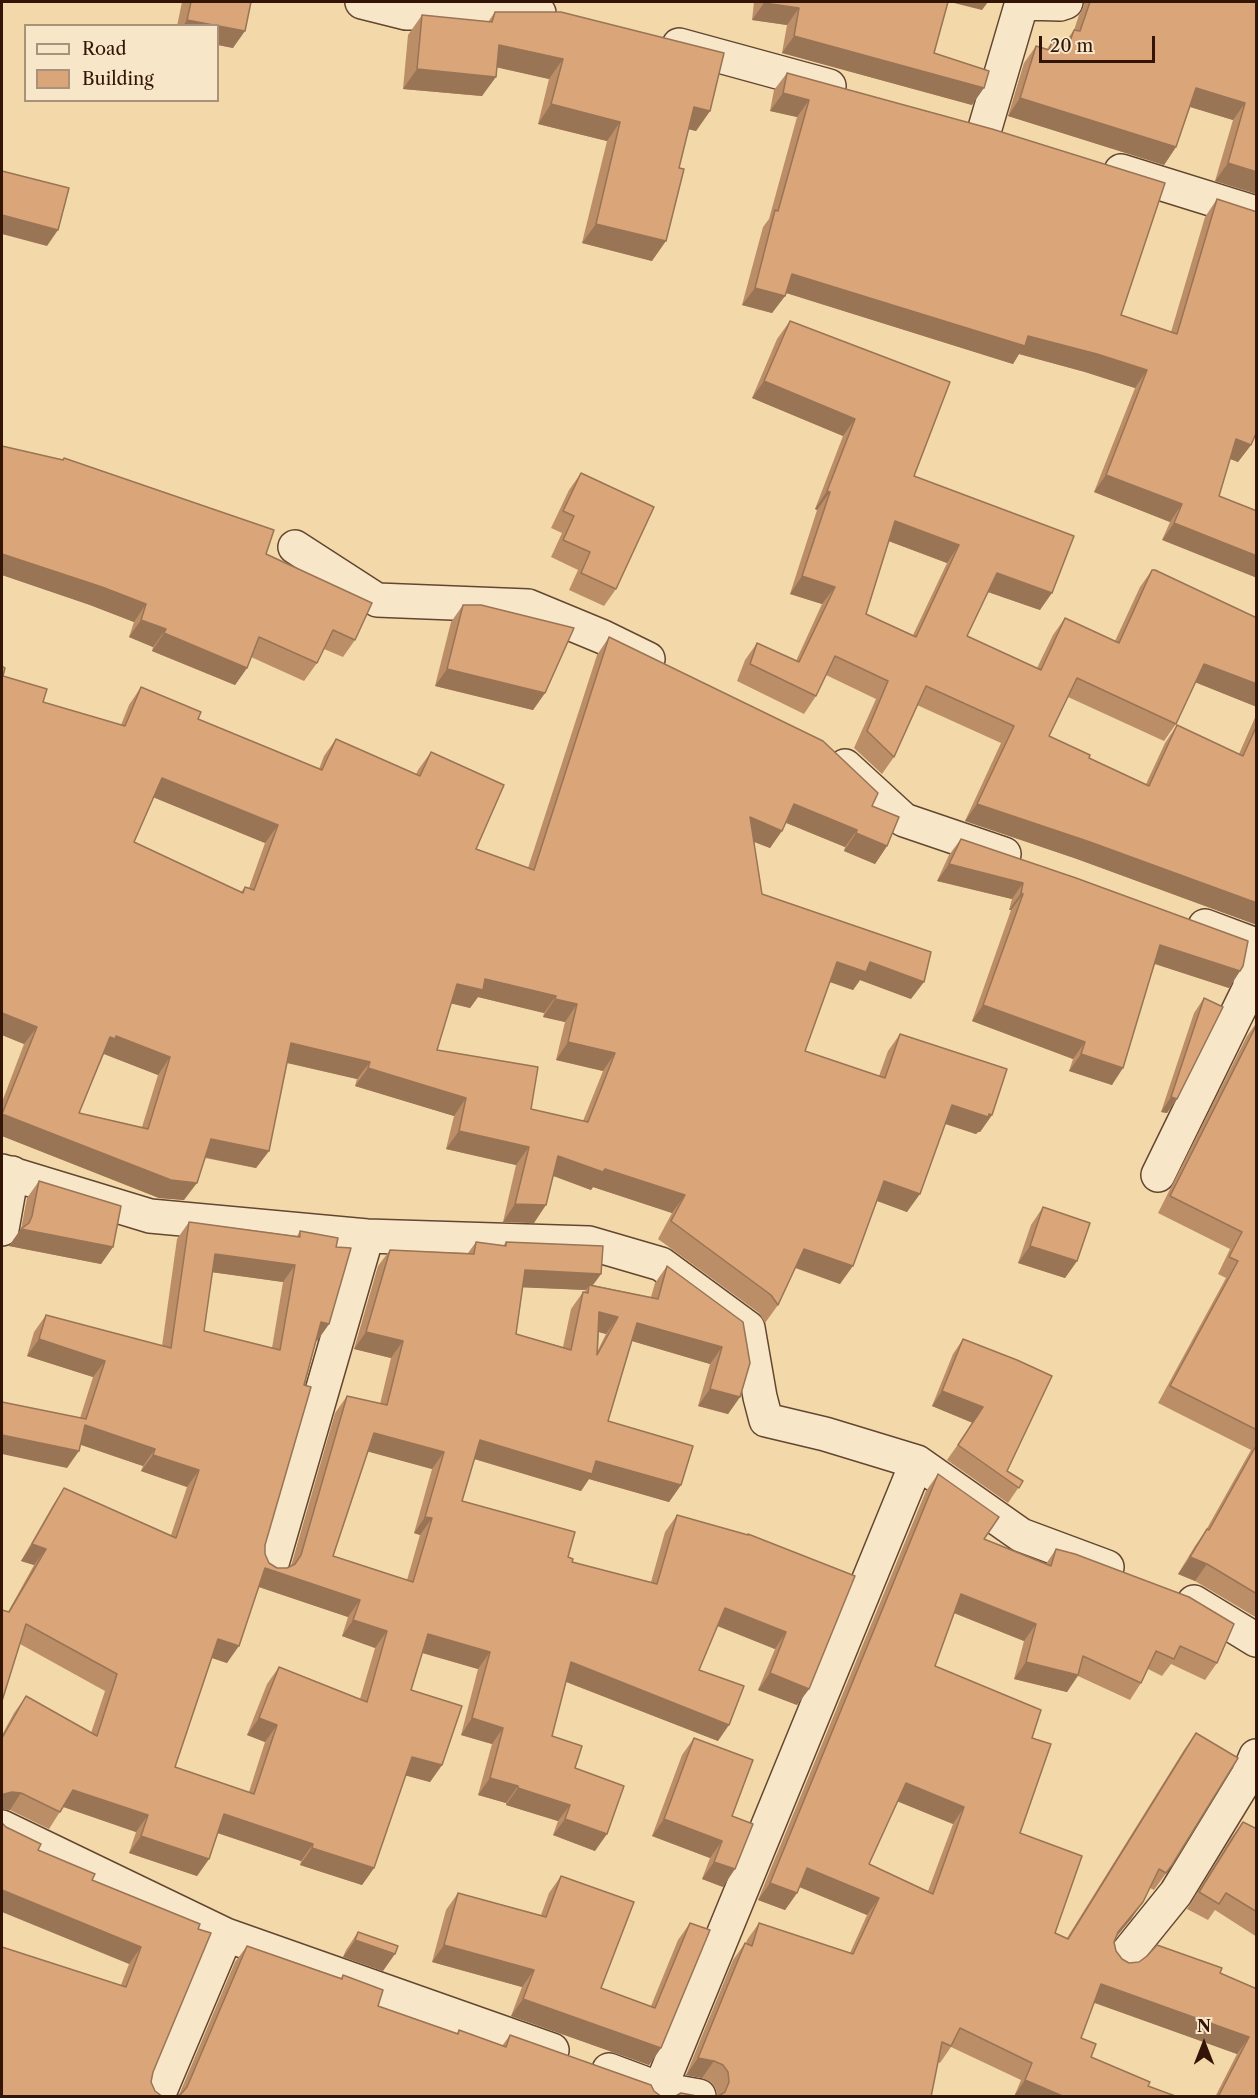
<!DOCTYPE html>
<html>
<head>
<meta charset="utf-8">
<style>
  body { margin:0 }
  #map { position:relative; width:1258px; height:2098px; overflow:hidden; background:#f3d9aa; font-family:"Libre Caslon Text",serif }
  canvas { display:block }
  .frame { position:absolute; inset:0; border:3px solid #331508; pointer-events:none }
  .legend { position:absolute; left:24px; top:24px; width:195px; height:78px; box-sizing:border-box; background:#f7e6c8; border:2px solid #a9927b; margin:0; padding:8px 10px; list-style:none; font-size:18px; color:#331508 }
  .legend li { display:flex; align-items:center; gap:12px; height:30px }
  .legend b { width:30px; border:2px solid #a9927b }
  .north { position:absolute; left:1174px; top:2014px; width:60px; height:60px; -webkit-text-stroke:4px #f7e6c8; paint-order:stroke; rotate:0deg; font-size:16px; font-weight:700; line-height:24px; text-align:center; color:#331508 }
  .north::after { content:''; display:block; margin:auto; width:21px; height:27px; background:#331508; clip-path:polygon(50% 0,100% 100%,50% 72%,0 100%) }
  .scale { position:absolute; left:1039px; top:36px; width:116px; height:27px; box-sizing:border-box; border:3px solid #331508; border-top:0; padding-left:8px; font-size:18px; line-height:21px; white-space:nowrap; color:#331508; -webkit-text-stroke:4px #f7e6c8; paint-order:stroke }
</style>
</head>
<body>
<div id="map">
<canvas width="1258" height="2098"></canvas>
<div class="frame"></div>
<ul class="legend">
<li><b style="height:8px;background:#f7e6c8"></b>Road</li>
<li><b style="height:16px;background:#daa579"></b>Building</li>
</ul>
<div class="north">N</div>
<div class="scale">20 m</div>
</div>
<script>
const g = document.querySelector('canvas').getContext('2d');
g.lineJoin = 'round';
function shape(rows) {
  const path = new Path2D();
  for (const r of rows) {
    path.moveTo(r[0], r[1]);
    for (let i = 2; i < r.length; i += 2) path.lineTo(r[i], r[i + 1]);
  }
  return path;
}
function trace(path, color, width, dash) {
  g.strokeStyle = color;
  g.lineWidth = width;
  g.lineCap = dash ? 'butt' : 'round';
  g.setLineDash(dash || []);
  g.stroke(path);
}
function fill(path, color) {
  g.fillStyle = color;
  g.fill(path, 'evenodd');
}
const street = shape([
  [362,2,406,13,539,13],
  [679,45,829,86],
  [985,128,1020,9,1026,3,1060,4,1066,2],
  [1121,171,1256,213],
  [295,547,377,600,528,606,603,637,648,659],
  [845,766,904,820,1004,854],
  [1205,926,1256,945],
  [2,1171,150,1216,367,1236,589,1243,661,1264,748,1328,760,1397,766,1420,825,1434,917,1462,1021,1535,1107,1567],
  [1158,1175,1249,989,1256,954],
  [2,1229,12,1173],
  [271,1567,367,1236],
  [1194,1602,1256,1640],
  [2,1827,226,1935,552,2050],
  [1121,1961,1176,1893,1248,1775,1256,1756],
  [609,2070,660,2089,699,2096],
  [158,2096,226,1935],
  [657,2096,917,1462]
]);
trace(street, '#634630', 36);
trace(street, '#f7e6c8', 33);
fill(shape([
  [182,2,251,2,233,48,218,45,218,26,177,26],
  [754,2,948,2,934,53,972,105,782,53,787,25,752,20],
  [1084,2,1257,2,1257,194,1215,181,1233,120,1190,107,1176,147,1164,165,1008,116,1024,63,1036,46,1047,49,1052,42,1062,46,1074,30,1079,15,1084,6],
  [495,12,710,111,696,131,688,129,652,261,582,243,607,141,538,124,549,79,497,67,482,96,403,89,408,35,422,15,488,22],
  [787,73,1121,315,1171,332,1205,217,1217,199,1251,445,1238,462,1230,459,1162,540,1170,522,1094,492,1135,388,1085,372,1019,354,1013,364,786,293,785,296,772,313,742,305,763,227,769,219,797,117,770,111,774,90],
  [790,321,914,476,1040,610,988,592,967,636,1037,668,1053,635,1065,618,1115,641,1140,587,1152,570,1257,618,1257,707,1195,682,1176,724,1164,741,1068,697,1049,736,1089,758,1146,784,1165,743,1177,725,1239,754,1257,713,1257,925,1077,859,965,821,1001,743,917,705,894,757,882,774,854,748,876,699,826,675,816,696,804,714,737,681,745,660,757,643,796,661,822,604,790,594,817,510,815,509,843,436,752,398,777,339],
  [889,541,947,563,913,635,866,614],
  [2,446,62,460,64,458,266,554,355,640,343,657,324,649,317,663,304,681,251,657,247,668,235,685,152,651,153,647,129,637,134,622,90,605,2,575],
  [581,473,616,589,604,606,569,590,578,570,551,557,562,533,551,528,569,490],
  [463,605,545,693,533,710,435,686,451,622],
  [609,637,872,806,887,846,875,864,844,851,845,847,786,823,770,848,754,842,762,894,911,999,860,980,853,990,830,982,805,1051,879,1076,888,1051,900,1034,992,1115,980,1132,978,1132,976,1134,945,1124,907,1212,877,1201,840,1284,795,1268,778,1305,765,1323,759,1313,658,1239,672,1213,593,1187,591,1190,553,1176,534,1223,503,1222,516,1165,446,1149,454,1116,355,1086,357,1079,287,1063,269,1151,256,1168,205,1158,184,1200,159,1198,2,1136,2,1102,24,1044,2,1035,2,666,3,676,43,702,121,725,129,705,141,687,198,719,319,769,324,756,336,739,416,774,418,770,431,752,476,849,528,868,597,655],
  [154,797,265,843,249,888,245,887,241,892,134,842],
  [478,997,544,1013,543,1017,565,1022,556,1060,603,1071,583,1121,531,1109,437,1050,451,1003,470,1008],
  [104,1054,158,1075,142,1127,79,1113],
  [961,839,1240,971,1229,988,1155,964,1112,1085,1069,1071,1073,1059,972,1021,1011,910,1009,910,1012,899,937,881,949,855],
  [1204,998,1177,1099,1167,1113,1161,1112,1194,1013],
  [1257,1022,1256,1129,1257,1618,1195,1581,1178,1574,1195,1546,1205,1532,1251,1450,1158,1403,1226,1278,1218,1274,1230,1249,1158,1213,1247,1036],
  [39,1181,113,1247,101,1264,9,1246,21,1229,27,1198],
  [1043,1207,1077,1261,1065,1278,1018,1263,1031,1225],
  [189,1222,297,1236,300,1231,336,1247,329,1324,317,1341,316,1340,265,1545,265,1554,269,1563,277,1568,287,1568,291,1566,335,1413,347,1396,380,1404,391,1358,354,1349,378,1266,390,1250,468,1253,476,1242,503,1246,506,1242,601,1274,593,1285,651,1297,655,1283,667,1266,743,1322,740,1397,728,1414,698,1406,710,1364,632,1341,608,1421,681,1485,669,1502,589,1479,581,1491,474,1459,462,1501,568,1557,572,1562,651,1582,665,1532,677,1515,748,1535,809,1689,797,1705,758,1690,775,1649,717,1626,699,1670,718,1741,566,1682,552,1736,575,1768,595,1851,553,1835,558,1821,506,1805,506,1803,478,1795,492,1744,461,1735,478,1669,422,1653,411,1690,442,1765,430,1782,405,1775,374,1868,362,1885,300,1865,301,1861,217,1833,209,1859,197,1876,129,1853,136,1832,63,1807,49,1829,10,1810,2,1809,2,1735,14,1713,26,1696,91,1733,105,1691,20,1644,8,1612,34,1565,21,1561,53,1505,64,1488,171,1535,187,1487,141,1471,143,1466,81,1445,67,1468,80,1418,93,1377,27,1356,34,1332,46,1315,162,1346,177,1239],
  [212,1272,283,1282,272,1348,204,1331],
  [523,1287,586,1290,584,1292,583,1292,571,1309,563,1347,516,1334],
  [599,1332,606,1334,598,1350],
  [368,1451,432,1469,414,1533,420,1535,407,1580,333,1556],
  [259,1587,348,1617,342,1636,375,1648,360,1699,279,1667,267,1684,247,1735,265,1742,249,1792,175,1767,212,1658,227,1663],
  [963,1339,1007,1471,1023,1481,1008,1503,947,1460,973,1423,932,1406,953,1354],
  [938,1474,984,1539,1046,1564,1056,1549,1217,1663,1205,1680,1171,1664,1162,1676,1148,1669,1141,1683,1130,1700,1078,1676,1067,1692,1014,1679,1024,1641,954,1613,935,1666,1032,1738,1020,1833,1055,1933,1067,1938,1184,1750,1196,1733,1172,1865,1154,1890,1150,1888,1131,1919,1116,1937,1114,1942,1116,1951,1122,1959,1129,1963,1220,1973,1257,1989,1257,2097,1215,2097,1237,2054,1094,2002,1081,2038,1091,2057,1148,2086,1178,2097,1014,2097,1021,2080,951,2047,940,2063,938,2062,717,2097,716,2089,711,2082,702,2078,686,2075,733,1960,745,1943,746,1944,747,1940,759,1923,850,1953,867,1915,799,1887,797,1893,785,1910,758,1900,926,1491],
  [898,1801,953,1824,928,1891,869,1864],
  [694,1738,732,1816,723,1887,702,1879,710,1858,652,1836,682,1755],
  [1243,1822,1257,1829,1257,1937,1215,1910,1208,1920,1187,1909,1231,1838],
  [6,1827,38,1850,92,1880,200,1924,153,2072,151,2082,155,2091,2,2097,121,1985,129,1964],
  [561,1876,601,1988,651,2006,678,1940,690,1923,661,2048,649,2065,511,2016,522,1987,432,1962,446,1910,458,1893,541,1915,549,1893],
  [358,1932,383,1971,343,1957,346,1950],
  [247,1946,341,1978,343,1975,378,2006,457,2033,459,2030,502,2046,510,2035,654,2091,179,2095,235,1962]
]), '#bb8e68');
fill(shape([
  [950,2,988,2,982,10],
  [764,3,799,8,787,25,752,20],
  [187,20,217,26,183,26],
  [218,26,245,31,233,48,218,45],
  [794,36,984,88,972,105,782,53],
  [499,45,563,59,549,79,486,65],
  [417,69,496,77,482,96,403,89],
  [1196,88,1245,103,1233,120,1184,105],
  [783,93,809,100,797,117,770,111],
  [1020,98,1176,147,1164,165,1008,116],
  [551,104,620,122,607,141,538,124],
  [694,107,710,111,696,131,680,127],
  [1228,163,1257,172,1257,194,1215,181],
  [2,215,58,230,47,246,2,234],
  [596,224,666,241,652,261,582,243],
  [792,274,1097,354,1147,370,1135,388,1085,372,1019,354,1013,364,780,291],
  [755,288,785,296,772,313,742,305],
  [764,381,855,419,843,436,752,398],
  [1236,439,1251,445,1238,462,1223,456],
  [1106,475,1182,504,1170,522,1094,492],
  [827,491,830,492,817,510,815,509],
  [895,521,959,545,947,563,883,539],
  [1174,523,1257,556,1257,578,1162,540],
  [2,554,102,587,146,604,134,622,90,605,2,575],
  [997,573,1052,593,1040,610,985,591],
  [802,576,835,587,822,604,790,594],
  [141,620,166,629,153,647,129,637],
  [164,633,247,668,235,685,152,651],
  [1204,664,1257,684,1257,707,1192,681],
  [447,669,545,693,533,710,435,686],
  [162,778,278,825,265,843,150,796],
  [794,804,857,830,845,847,782,821],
  [977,804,1090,842,1257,903,1257,925,1077,859,965,821],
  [750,817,782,831,770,848,737,835],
  [856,833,887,846,875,864,844,851],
  [949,864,1023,883,1012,899,937,881],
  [1021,893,1023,894,1011,910,1009,910],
  [1160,945,1240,971,1229,988,1149,962],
  [837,962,870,962,924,982,911,999,860,980,853,990,824,980],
  [485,979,556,996,544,1013,478,997,470,1008,445,1002,457,984],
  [555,999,577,1004,565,1022,543,1017],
  [983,1005,1085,1042,1073,1059,972,1021],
  [2,1013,37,1027,24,1044,2,1035],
  [116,1036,170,1057,158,1075,104,1054,102,1056,110,1037],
  [568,1042,615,1053,603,1071,556,1060],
  [291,1043,370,1062,357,1079,279,1061],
  [1081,1054,1123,1068,1112,1085,1069,1071],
  [368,1068,466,1098,454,1116,355,1086],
  [1171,1097,1177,1099,1167,1113,1161,1112],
  [952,1105,989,1114,992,1115,980,1132,978,1132,976,1134,940,1122],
  [2,1114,197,1183,184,1200,159,1198,2,1136],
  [459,1131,529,1147,516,1165,446,1149],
  [211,1139,269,1151,256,1168,199,1156],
  [558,1156,605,1169,685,1195,672,1213,593,1187,591,1190,546,1173],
  [884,1181,920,1194,907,1212,872,1199],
  [515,1204,546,1205,534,1223,503,1222],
  [21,1229,113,1247,101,1264,9,1246],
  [1030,1246,1077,1261,1065,1278,1018,1263],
  [804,1249,853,1266,840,1284,791,1266],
  [215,1254,295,1265,283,1282,203,1271],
  [525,1270,601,1274,589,1290,589,1285,586,1290,513,1287],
  [599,1312,618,1317,606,1334,588,1329],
  [321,1322,329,1324,317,1341,309,1339],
  [637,1323,722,1347,710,1364,625,1339],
  [366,1332,403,1341,391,1358,354,1349],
  [39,1339,105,1361,93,1377,27,1356],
  [710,1389,740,1397,728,1414,698,1406],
  [942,1391,983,1407,973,1423,932,1406],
  [85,1425,155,1449,143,1466,73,1442],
  [374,1433,444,1452,432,1469,362,1450],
  [2,1435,79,1451,67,1468,2,1454],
  [480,1440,596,1461,681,1485,669,1502,589,1479,581,1491,468,1457],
  [153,1455,199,1470,187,1487,141,1471],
  [425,1517,432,1518,420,1535,414,1533],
  [32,1544,46,1549,34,1565,21,1561],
  [1190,1557,1207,1564,1195,1581,1178,1574],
  [265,1568,360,1600,348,1617,253,1585],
  [961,1594,1036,1624,1024,1641,949,1611],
  [725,1608,786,1632,775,1649,713,1624],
  [353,1620,387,1631,375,1648,342,1636],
  [428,1634,490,1652,478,1669,416,1651],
  [218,1639,239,1646,227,1663,206,1656],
  [571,1662,729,1725,718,1741,559,1679],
  [1026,1662,1078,1675,1067,1692,1014,1679],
  [770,1673,809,1689,797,1705,758,1690],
  [259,1718,277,1725,265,1742,247,1735],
  [472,1718,503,1728,492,1744,461,1735],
  [412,1757,442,1765,430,1782,400,1774],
  [490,1778,518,1786,506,1803,478,1795],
  [906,1783,964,1807,953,1824,894,1800],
  [518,1788,570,1805,558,1821,506,1805],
  [73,1790,148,1815,136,1832,61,1806],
  [12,1792,21,1793,10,1810,2,1809,2,1797,4,1794],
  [224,1814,313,1844,301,1861,212,1831],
  [565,1819,607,1834,595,1851,553,1835],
  [664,1819,722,1841,710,1858,652,1836],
  [141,1836,209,1859,197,1876,129,1853],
  [312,1848,374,1868,362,1885,300,1865],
  [714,1862,735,1869,723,1887,702,1879],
  [807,1868,879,1898,867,1915,795,1885],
  [770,1883,797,1893,785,1910,758,1900],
  [2,1890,141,1947,129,1964,2,1912],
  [1143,1902,1131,1919,1106,1949,1118,1932],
  [355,1940,395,1954,383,1971,343,1957],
  [444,1945,534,1970,522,1987,432,1962],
  [1101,1984,1249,2037,1237,2054,1089,2001],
  [523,1999,661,2048,649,2065,511,2016],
  [698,2058,714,2061,702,2078,686,2075],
  [1025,2080,1065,2096,1014,2096]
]), '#997455');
const building = shape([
  [191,2,251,2,245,31,187,20,191,2],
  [764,2,948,2,934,53,989,71,984,88,794,36,799,8,764,3,764,2],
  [1090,2,1257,2,1257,172,1228,163,1245,103,1196,88,1176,147,1020,98,1036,46,1049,50,1052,42,1068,47,1074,30,1080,31,1090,2],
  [495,12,561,12,724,53,710,111,694,107,679,168,684,169,666,241,596,224,620,122,551,104,563,59,499,45,496,77,417,69,422,15,492,22,495,12],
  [787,73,992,129,1165,183,1121,315,1177,334,1217,199,1257,212,1257,431,1251,445,1236,439,1219,496,1257,511,1257,556,1174,523,1182,504,1106,475,1147,370,1097,354,1028,336,1025,346,792,274,785,296,755,288,775,210,778,211,809,100,783,93,787,73],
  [2,171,69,188,58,230,2,215,2,171],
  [790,321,950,382,914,476,1074,536,1052,593,997,573,967,636,1041,670,1065,618,1119,643,1152,570,1155,570,1257,618,1257,684,1204,664,1176,724,1077,678,1049,736,1090,755,1089,758,1149,786,1177,725,1243,756,1257,725,1257,903,1090,842,977,804,1014,726,926,686,894,757,867,731,888,681,835,656,816,696,750,664,757,643,799,662,835,587,802,576,830,492,827,491,855,419,764,381,790,321],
  [895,521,959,545,916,637,866,614,895,521],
  [2,446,63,460,64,458,274,530,266,554,372,603,355,640,333,630,317,663,259,637,247,668,164,633,166,629,141,620,146,604,102,587,2,554,2,556,2,446],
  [581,473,654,507,616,589,581,573,590,552,563,540,574,516,563,511,581,473],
  [463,605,481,605,574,628,545,693,447,669,463,605],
  [609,637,823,741,878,793,872,806,899,817,887,846,856,833,857,830,794,804,782,831,750,817,762,894,931,952,924,982,870,962,866,972,837,962,805,1051,885,1078,900,1034,1007,1069,992,1115,989,1114,988,1117,952,1105,920,1194,884,1181,853,1266,804,1249,778,1305,771,1295,671,1221,685,1195,605,1169,603,1172,558,1156,546,1205,515,1204,529,1147,459,1131,466,1098,368,1068,370,1062,291,1043,269,1151,211,1139,197,1183,171,1180,2,1114,37,1027,2,1013,2,666,5,668,3,676,47,689,43,702,125,726,141,687,201,712,198,719,322,770,336,739,420,776,431,752,504,785,476,849,534,870,609,637],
  [162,778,278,825,254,890,245,887,243,893,134,842,162,778],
  [485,979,556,996,555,999,577,1004,568,1042,615,1053,588,1122,531,1109,538,1067,437,1050,457,984,483,990,485,979],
  [116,1036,170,1057,148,1129,79,1113,110,1037,115,1039,116,1036],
  [961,839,1076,878,1248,941,1243,966,1240,971,1160,945,1123,1068,1081,1054,1085,1042,983,1005,1023,894,1021,893,1023,883,949,864,961,839],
  [1204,998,1223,1007,1177,1099,1171,1097,1204,998],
  [1257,1024,1256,1129,1257,1430,1170,1386,1238,1261,1229,1257,1242,1232,1170,1196,1257,1024],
  [39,1181,121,1206,113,1247,21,1229,29,1223,32,1216,39,1181],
  [1043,1207,1090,1223,1077,1261,1030,1246,1043,1207],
  [189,1222,300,1237,300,1231,338,1238,336,1247,351,1248,329,1324,321,1322,304,1385,311,1387,265,1545,265,1554,269,1563,277,1568,287,1568,295,1564,301,1555,347,1396,387,1405,403,1341,366,1332,390,1250,474,1254,476,1242,506,1246,506,1242,603,1246,601,1274,525,1270,516,1334,571,1350,583,1292,588,1293,589,1285,658,1299,667,1266,743,1322,750,1363,740,1397,710,1389,722,1347,637,1323,608,1421,693,1446,681,1485,596,1461,592,1474,480,1440,462,1501,575,1532,568,1557,573,1559,572,1562,657,1584,677,1515,748,1535,748,1534,855,1576,809,1689,770,1673,786,1632,725,1608,699,1670,744,1686,729,1725,571,1662,552,1736,582,1746,575,1768,624,1786,607,1834,565,1819,570,1805,518,1788,518,1786,490,1778,503,1728,472,1718,490,1652,428,1634,411,1690,462,1706,442,1765,412,1757,374,1868,312,1848,313,1844,224,1814,209,1859,141,1836,148,1815,73,1790,60,1812,21,1793,12,1792,4,1794,2,1797,2,1738,26,1696,97,1736,117,1674,26,1624,2,1701,2,1610,9,1612,46,1549,32,1544,64,1488,176,1538,199,1470,153,1455,155,1449,85,1425,79,1451,2,1435,2,1402,86,1419,105,1361,39,1339,46,1315,171,1348,189,1222],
  [215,1254,295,1265,280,1350,204,1331,215,1254],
  [599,1312,618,1317,597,1355,599,1312],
  [374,1433,444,1452,425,1517,432,1518,413,1582,333,1556,374,1433],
  [265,1568,360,1600,353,1620,387,1631,367,1702,279,1667,259,1718,277,1725,254,1794,175,1767,218,1639,239,1646,265,1568],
  [963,1339,1017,1360,1052,1376,1007,1471,1023,1481,1019,1488,958,1445,983,1407,942,1391,963,1339],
  [1257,1444,1257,1594,1207,1564,1190,1557,1207,1529,1209,1530,1257,1444],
  [938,1474,999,1517,984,1539,1051,1566,1056,1549,1075,1554,1189,1597,1234,1624,1217,1663,1180,1646,1174,1659,1156,1651,1141,1683,1083,1656,1078,1675,1026,1662,1036,1624,961,1594,935,1666,1041,1710,1032,1738,1051,1744,1020,1833,1082,1856,1055,1933,1068,1939,1196,1733,1238,1758,1172,1865,1166,1873,1159,1869,1143,1902,1118,1932,1114,1942,1116,1951,1122,1959,1129,1963,1139,1962,1147,1956,1157,1945,1222,1968,1220,1973,1257,1989,1257,2097,1218,2097,1249,2037,1101,1984,1081,2038,1096,2044,1091,2057,1150,2082,1148,2086,1178,2097,1065,2097,1025,2080,1032,2063,960,2028,951,2046,942,2042,931,2097,717,2097,725,2092,729,2082,728,2072,723,2065,714,2061,698,2058,745,1943,752,1946,759,1923,853,1954,879,1898,807,1868,797,1893,770,1883,938,1474],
  [906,1783,964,1807,933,1894,869,1864,906,1783],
  [694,1738,753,1760,732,1816,753,1824,735,1869,714,1862,722,1841,664,1819,694,1738],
  [1243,1822,1257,1829,1257,1912,1226,1893,1219,1904,1199,1892,1243,1822],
  [2,1823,6,1827,41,1844,38,1850,95,1874,92,1880,200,1924,198,1929,211,1933,153,2072,151,2082,155,2091,163,2097,2,2097,2,1947,126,1987,141,1947,2,1890,2,1823],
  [561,1876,634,1902,601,1988,655,2008,690,1923,710,1930,661,2048,523,1999,534,1970,444,1945,458,1893,546,1917,561,1876],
  [358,1932,398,1946,395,1954,355,1940,358,1932],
  [247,1946,342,1979,343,1975,383,1990,378,2006,458,2034,459,2030,506,2047,510,2035,651,2085,654,2091,662,2097,175,2097,181,2094,187,2087,247,1946],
  [681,2093,702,2097,674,2097,681,2093]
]);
fill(building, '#daa579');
trace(building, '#997455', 1.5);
</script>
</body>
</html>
